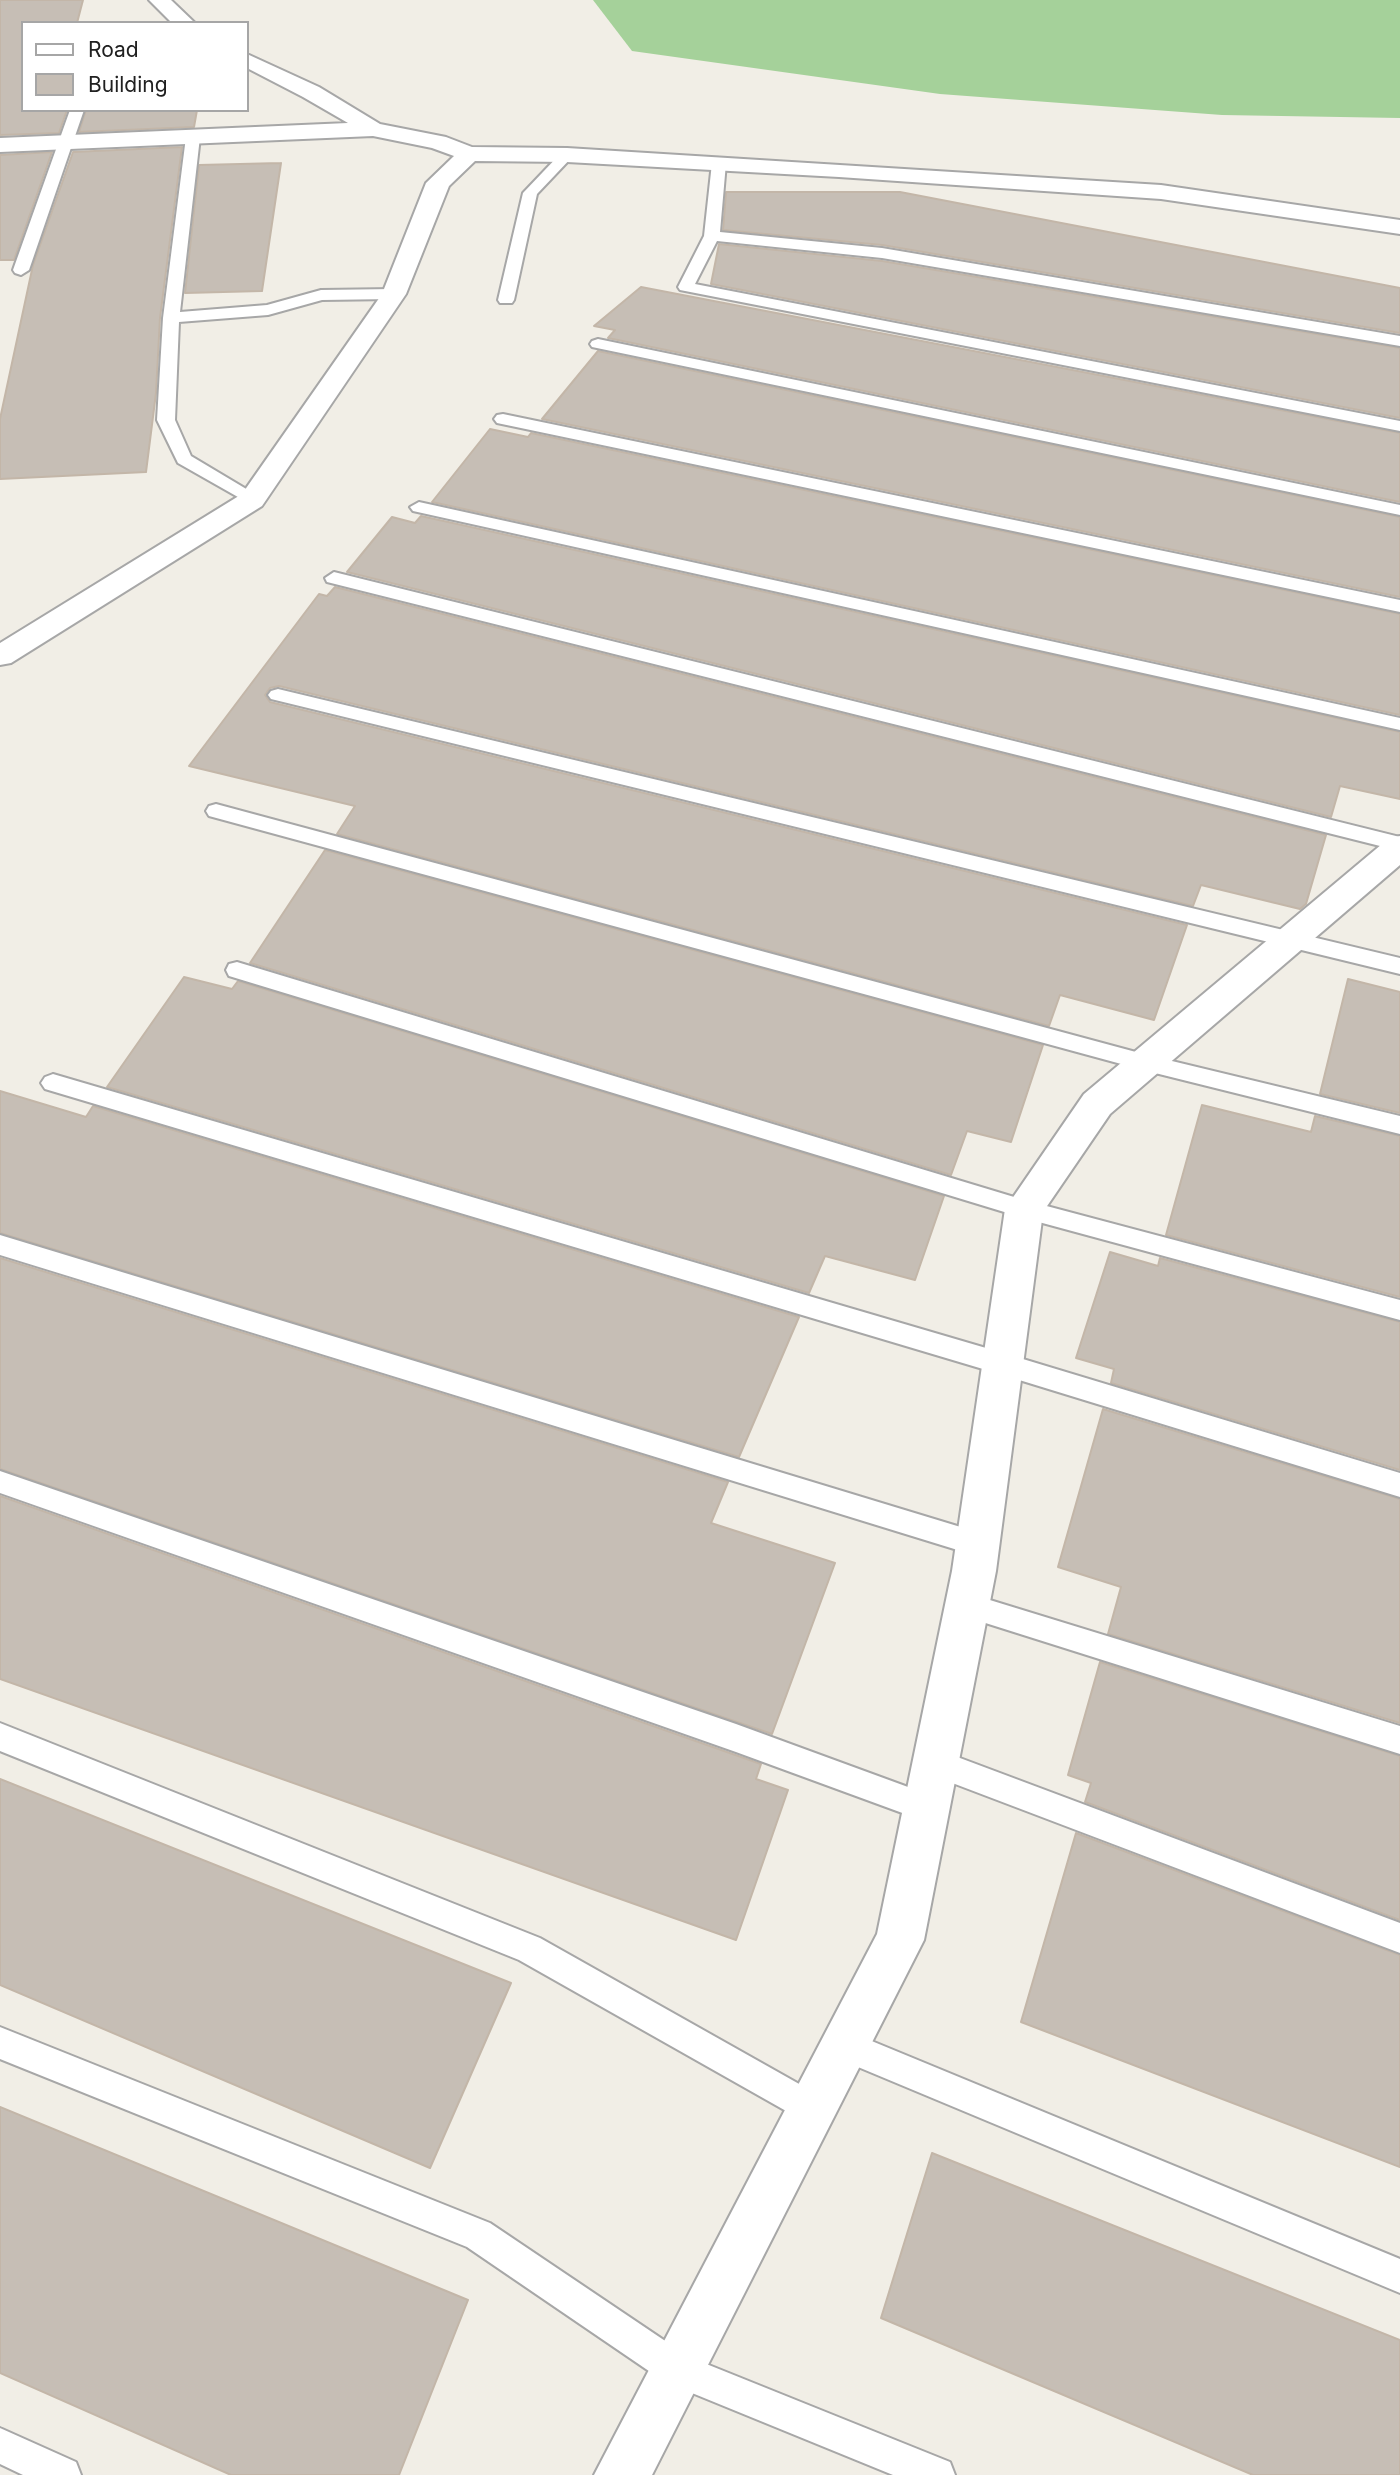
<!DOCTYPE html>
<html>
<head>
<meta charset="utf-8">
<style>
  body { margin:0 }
  #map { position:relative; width:1400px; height:2475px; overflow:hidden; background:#f1eee6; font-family:Inter,sans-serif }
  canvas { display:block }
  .legend { position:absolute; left:21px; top:21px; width:228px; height:91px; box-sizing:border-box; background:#fff; border:2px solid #a6a6a6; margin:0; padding:9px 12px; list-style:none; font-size:21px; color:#202020 }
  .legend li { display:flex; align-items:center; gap:14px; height:35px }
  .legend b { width:35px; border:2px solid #a6a6a6 }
</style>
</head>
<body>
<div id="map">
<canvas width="1400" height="2475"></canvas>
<ul class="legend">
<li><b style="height:9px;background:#fff"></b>Road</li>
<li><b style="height:19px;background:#c6beb5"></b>Building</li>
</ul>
</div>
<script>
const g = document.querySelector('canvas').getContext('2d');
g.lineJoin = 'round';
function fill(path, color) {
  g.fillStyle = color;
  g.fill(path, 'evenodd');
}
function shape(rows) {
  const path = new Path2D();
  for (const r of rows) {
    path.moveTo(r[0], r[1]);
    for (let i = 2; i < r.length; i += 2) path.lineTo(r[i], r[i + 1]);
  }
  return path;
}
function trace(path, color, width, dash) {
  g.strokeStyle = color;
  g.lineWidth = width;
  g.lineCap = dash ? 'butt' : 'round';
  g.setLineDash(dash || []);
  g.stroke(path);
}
fill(shape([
  [593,0,1400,0,1400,118,1222,115,940,94,632,51]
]), '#a5d19a');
const building = shape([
  [0,0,83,0,77,23,23,23,23,110,67,110,59,133,0,135,0,0],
  [86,110,197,110,194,127,79,132,86,110],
  [182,147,160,318,156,393,146,472,0,479,0,419,33,265,73,152,182,147],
  [52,152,14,260,0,260,0,155,52,152],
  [281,163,262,291,185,293,199,165,281,163],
  [726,192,900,192,1400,288,1400,333,882,245,723,230,726,192],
  [719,244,882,261,1400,348,1400,418,711,284,719,244],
  [641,287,1400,433,1400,502,608,338,615,330,594,326,641,287],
  [598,351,1400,517,1400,597,542,419,598,351],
  [490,429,528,437,531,433,1400,614,1400,715,432,502,490,429],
  [421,516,1400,732,1400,799,1340,786,1331,817,347,572,392,517,415,523,421,516],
  [335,587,1326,835,1306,904,1300,909,1201,885,1193,906,279,686,270,688,265,695,270,702,1187,925,1154,1020,1060,995,1049,1026,337,834,355,806,189,766,319,594,327,596,335,587],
  [325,850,1043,1045,1011,1142,967,1131,951,1175,250,963,325,850],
  [184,977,232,989,238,981,944,1196,915,1280,825,1256,809,1293,107,1087,184,977],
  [1348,979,1400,992,1400,1113,1320,1094,1348,979],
  [0,1091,86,1117,93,1106,799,1317,739,1457,0,1233,0,1091],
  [1202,1105,1311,1132,1315,1116,1400,1136,1400,1297,1166,1235,1202,1105],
  [1110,1252,1158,1266,1160,1258,1400,1322,1400,1470,1111,1383,1114,1369,1076,1358,1110,1252],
  [0,1258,728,1482,711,1523,835,1563,772,1734,0,1469,0,1258],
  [1103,1409,1400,1499,1400,1723,1108,1634,1121,1587,1058,1567,1103,1409],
  [0,1496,761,1764,756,1779,788,1790,736,1940,0,1679,0,1496],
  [1100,1662,1400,1756,1400,1920,1085,1802,1091,1783,1068,1775,1100,1662],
  [0,1779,511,1983,430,2168,0,1985,0,1779],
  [1076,1833,1400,1955,1400,2167,1021,2022,1076,1833],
  [0,2107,468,2300,399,2475,231,2475,0,2373,0,2107],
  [932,2153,1400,2340,1400,2475,1253,2475,881,2318,932,2153]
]);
fill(building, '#c6beb5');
trace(building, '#c3b6a8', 2);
const service = shape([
  [70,110,84,110,29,270,21,275,15,273,13,270,70,110],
  [193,133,200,137,180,312,267,305,321,290,394,289,402,294,394,299,322,300,268,315,179,322,175,420,191,456,258,496,261,500,252,505,178,463,157,420,163,318,186,137,193,133],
  [567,151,574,155,537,194,514,300,512,303,500,303,498,300,523,193,562,152,567,151],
  [719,159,726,163,720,232,882,248,1400,336,1400,346,882,258,717,241,695,284,1400,421,1400,431,680,290,678,287,704,236,712,163,719,159],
  [598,339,1400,505,1400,515,592,347,590,344,592,341,598,339],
  [503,414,1400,600,1400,612,497,423,494,419,497,415,503,414],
  [419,502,1400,718,1400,730,413,511,410,507,419,502],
  [334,572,1400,837,1400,851,327,582,325,578,334,572],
  [278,689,1400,958,1400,974,271,699,268,695,271,691,278,689],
  [216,804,1147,1055,1400,1116,1400,1134,1147,1071,209,816,206,811,209,806,216,804],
  [237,962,1024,1200,1400,1300,1400,1320,1024,1218,229,976,226,970,229,964,237,962],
  [53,1074,1003,1353,1400,1473,1400,1497,1003,1375,45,1089,41,1083,45,1077,53,1074],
  [0,1235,977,1532,987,1536,991,1544,987,1552,977,1556,0,1255,0,1235],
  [0,1471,736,1724,938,1798,942,1808,938,1818,927,1822,736,1752,0,1493,0,1471],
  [967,1593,1400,1726,1400,1754,957,1614,953,1605,957,1596,967,1593],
  [0,1723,540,1938,824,2098,829,2109,824,2120,813,2125,802,2120,519,1960,0,1751,0,1723],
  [936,1749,1400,1923,1400,1953,926,1773,921,1763,926,1753,936,1749],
  [0,2027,490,2223,689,2357,950,2462,955,2475,893,2475,665,2382,467,2247,0,2059,0,2027],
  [845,2030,1400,2259,1400,2293,834,2057,829,2046,834,2035,845,2030],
  [0,2428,76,2462,81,2475,23,2475,0,2464,0,2428]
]);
const minor = shape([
  [149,0,171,0,195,23,172,23,149,0],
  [247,54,319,87,380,124,446,137,472,147,567,148,1161,185,1400,220,1400,234,1161,199,839,177,567,162,475,161,449,186,406,294,262,506,11,663,0,665,0,643,242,494,382,294,426,183,454,156,432,148,373,136,0,152,0,138,348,123,303,97,247,68,247,54],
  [1400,836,1400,865,1110,1114,1043,1212,996,1571,924,1940,652,2475,594,2475,877,1934,952,1571,1005,1209,1084,1094,1388,839,1400,836]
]);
trace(service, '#a7a7a7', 4);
trace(minor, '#a7a7a7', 4);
fill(service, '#fff');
fill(minor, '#fff');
</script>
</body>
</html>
